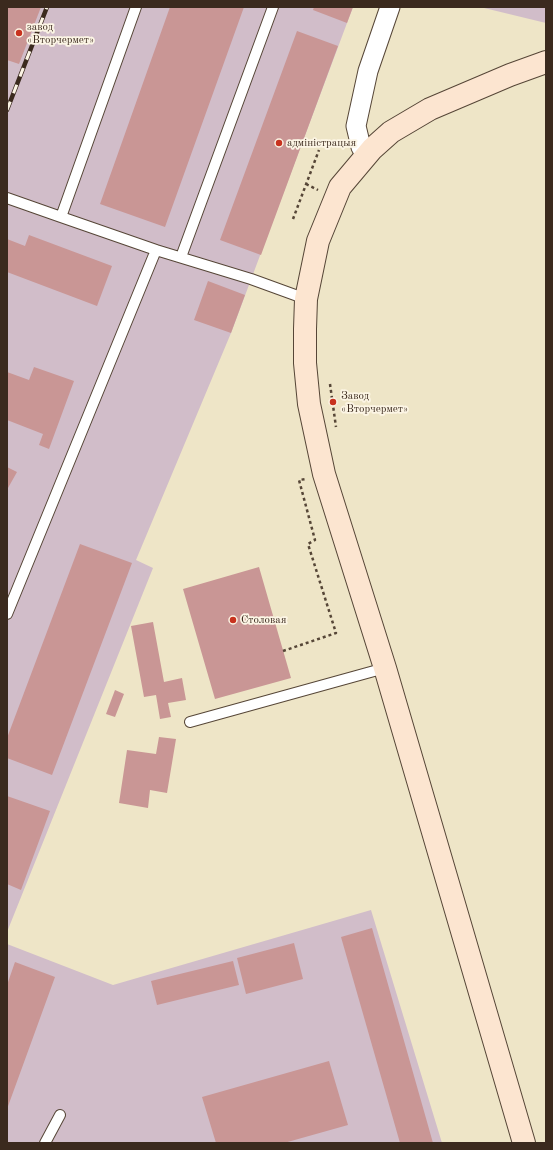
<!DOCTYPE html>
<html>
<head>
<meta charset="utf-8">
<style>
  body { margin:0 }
  #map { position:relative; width:553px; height:1150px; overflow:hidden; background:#eee5c7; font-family:"Old Standard TT",serif }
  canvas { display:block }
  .frame { position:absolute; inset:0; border:8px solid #3b2a1e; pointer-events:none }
</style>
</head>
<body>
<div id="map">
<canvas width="553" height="1150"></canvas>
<div class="frame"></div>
</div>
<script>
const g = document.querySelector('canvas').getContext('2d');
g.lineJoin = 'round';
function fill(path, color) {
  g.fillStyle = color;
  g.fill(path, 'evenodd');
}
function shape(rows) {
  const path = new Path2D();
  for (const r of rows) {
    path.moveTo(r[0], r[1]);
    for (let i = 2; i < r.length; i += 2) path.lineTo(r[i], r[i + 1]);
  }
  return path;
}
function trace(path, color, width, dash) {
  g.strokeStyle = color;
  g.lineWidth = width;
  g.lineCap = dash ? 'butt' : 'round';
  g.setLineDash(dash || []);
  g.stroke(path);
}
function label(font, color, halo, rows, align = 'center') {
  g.font = font + ' "Old Standard TT",serif';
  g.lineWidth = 3.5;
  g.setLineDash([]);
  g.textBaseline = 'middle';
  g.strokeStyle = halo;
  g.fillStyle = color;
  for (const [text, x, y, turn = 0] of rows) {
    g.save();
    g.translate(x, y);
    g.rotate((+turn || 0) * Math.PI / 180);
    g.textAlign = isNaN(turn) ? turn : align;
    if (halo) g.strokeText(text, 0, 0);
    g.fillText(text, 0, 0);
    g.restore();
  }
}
fill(shape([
  [7,7,353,7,231,333,136,560,153,568,7,932],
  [480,7,546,7,546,23],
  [371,910,442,1143,7,1143,7,944,113,985]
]), '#d1bdc9');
fill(shape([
  [7,7,41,7,19,64,7,60],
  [170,7,244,7,165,227,100,204],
  [314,7,353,7,347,23,313,10],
  [297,31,338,46,261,255,220,240],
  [29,235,112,266,97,306,7,272,7,239,25,246],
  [208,281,245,295,231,333,194,320],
  [34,367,74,381,49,449,39,445,43,434,7,420,7,372,29,380],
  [7,467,17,472,8,488,7,488],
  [80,544,132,563,52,775,7,758,7,738],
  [259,567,291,678,215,699,183,589],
  [153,622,164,682,182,678,186,700,168,703,171,717,160,719,156,695,144,697,131,626],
  [115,690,124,694,115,717,106,714],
  [159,737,176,739,167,793,150,790,148,808,119,803,127,750,156,754],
  [7,796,50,811,21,890,7,884],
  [372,928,433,1143,400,1143,341,937],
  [294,943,303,979,246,994,237,958],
  [233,961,239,985,157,1005,151,981],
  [15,962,55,977,7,1109,7,985],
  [329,1061,348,1125,284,1143,216,1143,202,1097]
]), '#c99695');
const lane = shape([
  [7,198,61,217],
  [156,250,251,279,306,299],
  [181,257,273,7],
  [7,614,156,250,61,217,136,7],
  [190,722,385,668],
  [45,1143,60,1115]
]);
const street = shape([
  [366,156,361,147,356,126,368,71,390,7]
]);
const secondary = shape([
  [524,1143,385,668,324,474,309,404,305,363,305,329,306,299,318,241,340,187,372,149,391,132,430,109,510,75,546,62]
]);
trace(lane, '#564637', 12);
trace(street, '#564637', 21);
trace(secondary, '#564637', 24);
trace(shape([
  [306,184,318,190],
  [293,219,319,150],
  [330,384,336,427],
  [283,651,336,633,308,544,315,540,299,480,306,479]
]), '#564637', 2.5, [3, 3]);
trace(lane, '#fff', 10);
trace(street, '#fff', 19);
trace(secondary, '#fce5d0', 22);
const rail = shape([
  [7,110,47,7]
]);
trace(rail, '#3b2a1e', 4.5);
trace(rail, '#fcf5e5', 3, [9]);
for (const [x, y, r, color] of [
  [19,33,4,"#c8321e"],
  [279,143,4,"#c8321e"],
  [333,402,4,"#c8321e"],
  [233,620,4,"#c8321e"]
]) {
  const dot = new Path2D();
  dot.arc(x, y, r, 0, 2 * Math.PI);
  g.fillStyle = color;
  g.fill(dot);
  trace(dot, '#fcf5e5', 1.5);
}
label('11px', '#3b2a1e', '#fcf5e5', [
  ["завод",27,27],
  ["«Вторчермет»",27,40],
  ["адміністрацыя",287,143],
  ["Завод",341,396],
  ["«Вторчермет»",341,409],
  ["Столовая",241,620]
], 'left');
</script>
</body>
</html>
